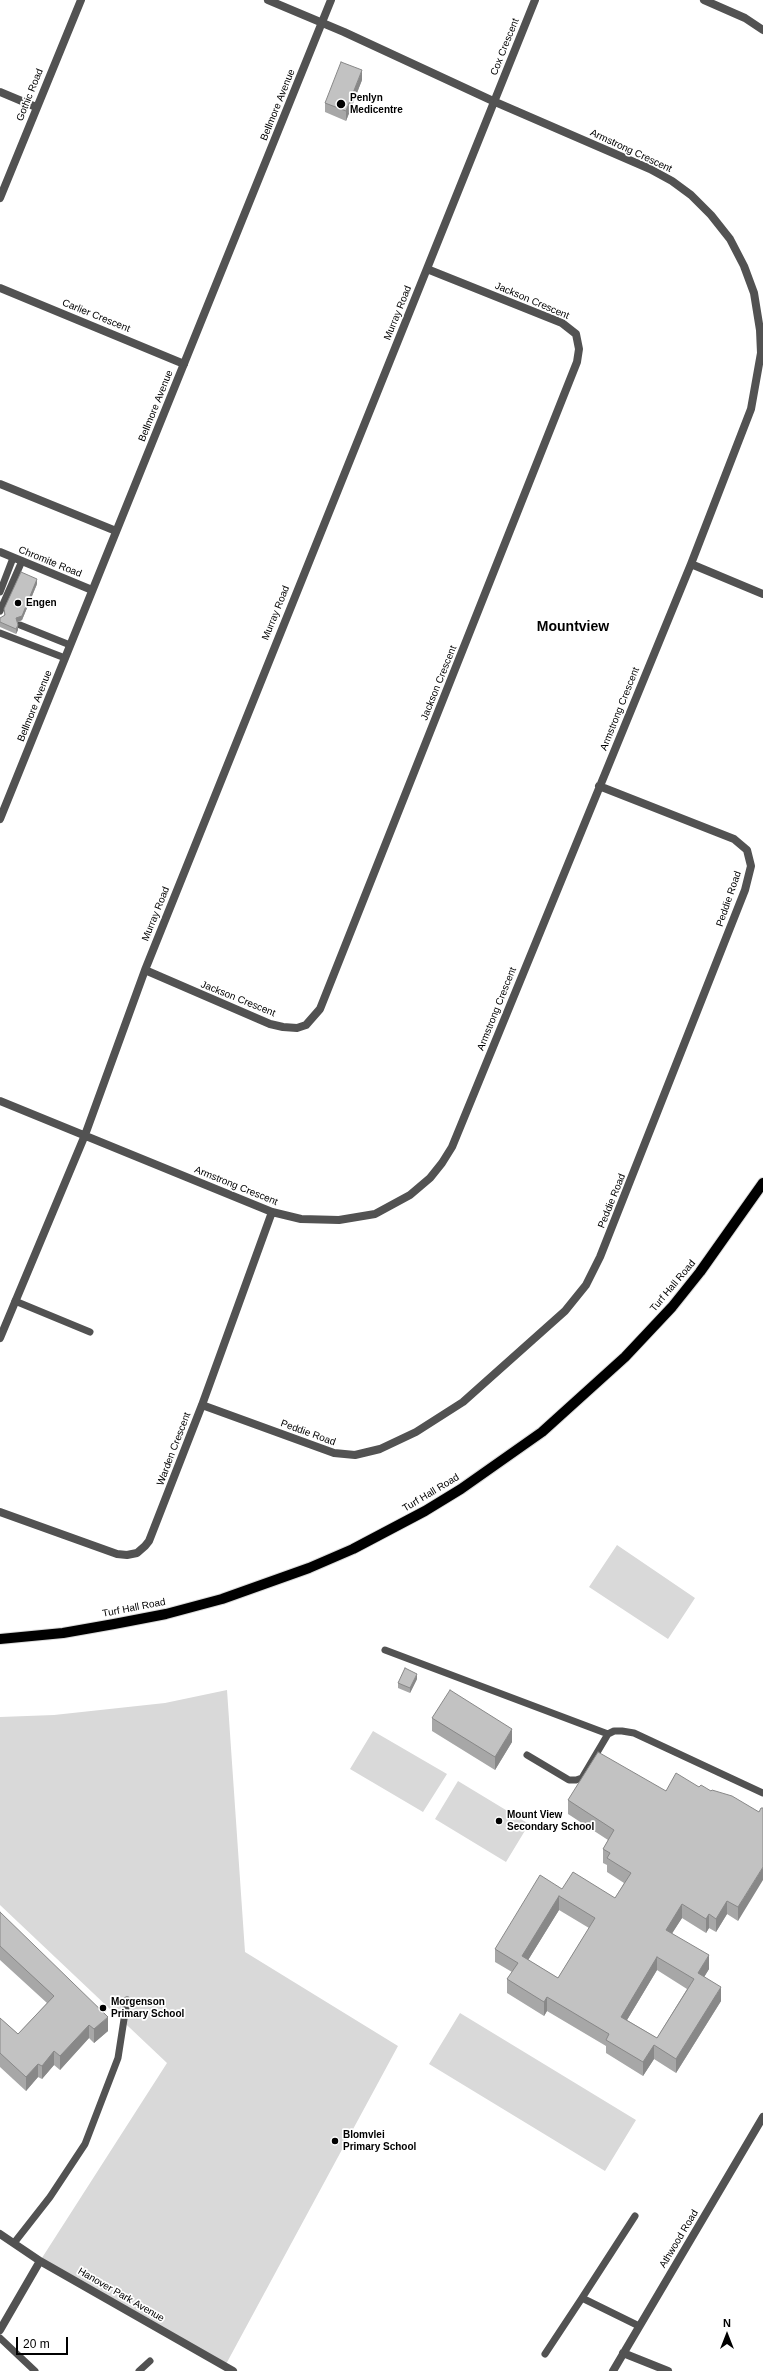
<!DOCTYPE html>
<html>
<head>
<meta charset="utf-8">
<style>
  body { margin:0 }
  #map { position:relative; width:763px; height:2371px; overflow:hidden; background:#fff; font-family:Arial,sans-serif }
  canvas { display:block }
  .north { position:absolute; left:707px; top:2315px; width:40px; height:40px; -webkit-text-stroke:3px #fff; paint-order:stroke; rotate:0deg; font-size:11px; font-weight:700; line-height:16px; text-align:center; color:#000 }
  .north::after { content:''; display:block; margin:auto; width:14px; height:18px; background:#000; clip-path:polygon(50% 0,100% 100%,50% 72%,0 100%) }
  .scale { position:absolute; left:16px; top:2337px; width:52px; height:18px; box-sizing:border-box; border:2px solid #000; border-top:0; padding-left:5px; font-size:12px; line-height:14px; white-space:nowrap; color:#000; -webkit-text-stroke:3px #fff; paint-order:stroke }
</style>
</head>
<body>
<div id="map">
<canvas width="763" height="2371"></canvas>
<div class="north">N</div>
<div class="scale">20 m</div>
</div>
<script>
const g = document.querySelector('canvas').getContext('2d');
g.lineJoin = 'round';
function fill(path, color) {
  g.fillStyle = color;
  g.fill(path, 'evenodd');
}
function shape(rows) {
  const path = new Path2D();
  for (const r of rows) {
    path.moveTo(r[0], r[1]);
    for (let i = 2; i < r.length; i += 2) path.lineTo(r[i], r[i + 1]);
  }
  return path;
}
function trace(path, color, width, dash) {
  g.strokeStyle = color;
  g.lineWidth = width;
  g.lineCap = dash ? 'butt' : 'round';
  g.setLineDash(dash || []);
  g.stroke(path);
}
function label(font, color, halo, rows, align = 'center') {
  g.font = font + ' Arial,sans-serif';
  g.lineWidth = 3.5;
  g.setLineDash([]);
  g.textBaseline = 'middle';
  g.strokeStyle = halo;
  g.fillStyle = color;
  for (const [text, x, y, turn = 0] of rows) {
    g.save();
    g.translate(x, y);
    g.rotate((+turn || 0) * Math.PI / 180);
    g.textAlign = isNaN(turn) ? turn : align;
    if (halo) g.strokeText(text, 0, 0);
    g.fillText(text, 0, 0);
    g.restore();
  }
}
fill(shape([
  [617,1545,695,1598,668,1639,589,1587],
  [227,1690,245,1952,398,2046,225,2366,40,2261,167,2063,0,1905,0,1717,54,1715,165,1703],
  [373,1731,447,1774,423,1812,350,1769],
  [458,1781,529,1824,506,1862,435,1819],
  [460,2013,636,2120,605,2171,429,2064]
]), '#d9d9d9');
const primary = shape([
  [0,1639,63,1633,114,1624,166,1614,222,1599,309,1568,353,1549,425,1511,461,1489,542,1432,625,1357,672,1307,700,1272,763,1183]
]);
trace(primary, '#dbdbdb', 12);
trace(shape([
  [0,592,13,558],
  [0,611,22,561],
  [20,625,70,645],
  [0,633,65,658],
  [15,1301,90,1332],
  [385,1650,608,1734],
  [527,1755,569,1780,576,1780,582,1778,608,1734,614,1731,622,1731,634,1733,763,1793],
  [14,2243,50,2197,85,2144,118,2058,127,2000],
  [582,2298,635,2216],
  [0,2338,35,2371],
  [545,2354,582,2298,639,2326],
  [139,2371,150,2361]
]), '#525252', 7);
trace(shape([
  [704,0,745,18,763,30],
  [0,92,36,107],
  [0,198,81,0],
  [0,288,184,364],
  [0,484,116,531],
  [0,552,92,590],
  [691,564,763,594],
  [145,970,270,1024,283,1027,297,1028,306,1025,320,1009,577,362,579,349,576,334,562,323,427,269],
  [0,1101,272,1212,301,1219,339,1220,375,1214,410,1195,430,1178,442,1163,452,1147,691,564,751,409,761,353,760,330,754,293,744,266,730,239,711,215,691,195,672,181,650,169,493,101,344,32,268,0],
  [0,1338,85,1135,145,970,535,0],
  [202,1405,334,1453,355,1455,380,1449,416,1432,463,1402,565,1311,586,1285,600,1257,745,890,751,866,747,850,734,839,599,786],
  [0,1512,117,1554,127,1555,137,1553,145,1546,149,1541,202,1405,272,1212],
  [623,2353,668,2371],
  [613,2371,763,2117]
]), '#525252', 8);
trace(shape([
  [0,819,331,0],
  [0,2234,40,2261,233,2371],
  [0,2330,40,2261]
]), '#525252', 8);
trace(primary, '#000', 10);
fill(shape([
  [362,80,346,121,325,112,325,103],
  [37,584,22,620,17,622,18,630,16,634,0,627,0,618,4,616,4,609],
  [417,1679,410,1693,398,1688,398,1683],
  [432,1718,512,1742,495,1770,432,1731],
  [699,1787,711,1791,759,1812,738,1921,727,1914,716,1932,709,1928,706,1933,682,1918,672,1933,709,1969,704,1977,721,2001,676,2073,654,2059,643,2076,606,2053,606,2046,547,2011,544,2016,507,1993,507,1979,512,1972,495,1962,495,1949,562,1889,615,1898,624,1883,607,1872,607,1865,603,1863,603,1849,608,1840,568,1814,568,1800],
  [559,1910,589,1928,558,1978,528,1960],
  [657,1970,687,1989,657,2038,627,2020],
  [0,1912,108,2031,94,2043,89,2038,60,2070,54,2065,42,2079,38,2077,26,2091,0,2067,0,2018,18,2034,47,2003,0,1960]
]), '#a7a7a7');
fill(shape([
  [362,70,362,80,346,121,346,111],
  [37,579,37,584,22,620,16,623,16,618],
  [18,625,18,630,16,634,16,629],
  [417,1674,417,1679,410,1693,410,1688],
  [512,1729,512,1742,495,1770,495,1757],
  [763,1867,763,1880,738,1921,738,1907],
  [559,1896,559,1910,522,1970,522,1956],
  [727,1901,727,1914,716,1932,716,1919],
  [682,1904,682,1918,666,1943,666,1930],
  [709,1914,709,1928,706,1933,706,1919],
  [709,1955,709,1969,698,1987,698,1973],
  [657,1957,657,1970,621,2030,621,2017],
  [721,1987,721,2001,676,2073,676,2059],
  [547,1997,547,2011,544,2016,544,2002],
  [108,2017,108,2031,94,2043,94,2029],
  [89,2025,89,2038,60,2070,60,2056],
  [654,2045,654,2059,643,2076,643,2062],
  [54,2051,54,2065,42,2079,42,2066],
  [38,2064,38,2077,26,2091,26,2077]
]), '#888');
const building = shape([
  [341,62,362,70,346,111,325,103,341,62],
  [21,572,37,579,22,616,16,618,18,625,16,629,0,622,0,618,5,615,4,609,21,572],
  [405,1668,417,1674,410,1688,398,1683,405,1668],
  [450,1690,512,1729,495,1757,432,1718,450,1690],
  [598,1752,666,1791,676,1773,699,1787,701,1785,711,1791,712,1790,732,1796,759,1812,761,1808,763,1808,763,1867,738,1907,727,1901,716,1919,709,1914,706,1919,682,1904,666,1930,709,1955,698,1973,721,1987,676,2059,654,2045,643,2062,606,2040,609,2034,547,1997,544,2002,507,1979,518,1963,495,1949,540,1875,562,1889,573,1872,615,1898,631,1873,607,1858,610,1853,603,1849,614,1830,568,1800,598,1752],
  [559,1896,595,1918,558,1978,522,1956,559,1896],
  [657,1957,694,1979,657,2038,621,2017,657,1957],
  [0,1912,108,2017,94,2029,89,2025,60,2056,54,2051,42,2066,38,2064,26,2077,0,2053,0,2018,18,2034,54,1996,0,1946,0,1912]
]);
fill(building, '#c2c2c2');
trace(building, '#888', 1);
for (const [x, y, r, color] of [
  [341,104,5,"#000"],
  [18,603,4,"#000"],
  [499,1821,4,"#000"],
  [103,2008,4,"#000"],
  [335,2141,4,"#000"]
]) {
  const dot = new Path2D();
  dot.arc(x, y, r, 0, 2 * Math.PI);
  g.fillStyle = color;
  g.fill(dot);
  trace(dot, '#fff', 1.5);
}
label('10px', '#000', '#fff', [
  ["Cox Crescent",505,47,-68],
  ["Gothic Road",30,95,-68],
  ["Bellmore Avenue",278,105,-68],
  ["Armstrong Crescent",631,151,25],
  ["Jackson Crescent",532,301,23],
  ["Murray Road",398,313,-68],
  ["Carlier Crescent",96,316,22],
  ["Bellmore Avenue",156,406,-68],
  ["Chromite Road",50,562,22],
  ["Murray Road",276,613,-68],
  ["Jackson Crescent",439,683,-68],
  ["Bellmore Avenue",35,706,-68],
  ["Armstrong Crescent",620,709,-68],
  ["Peddie Road",729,899,-71],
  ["Murray Road",156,914,-68],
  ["Jackson Crescent",238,999,22],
  ["Armstrong Crescent",497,1009,-68],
  ["Armstrong Crescent",236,1186,22],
  ["Peddie Road",612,1201,-68],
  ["Turf Hall Road",673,1286,-50],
  ["Peddie Road",308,1433,20],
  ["Warden Crescent",174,1449,-69],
  ["Turf Hall Road",431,1493,-31],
  ["Turf Hall Road",134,1608,-11],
  ["Athwood Road",679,2239,-59],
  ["Hanover Park Avenue",121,2295,30]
]);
label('bold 10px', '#000', '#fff', [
  ["Penlyn",350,98],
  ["Medicentre",350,110],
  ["Engen",26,603],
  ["Mount View",507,1815],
  ["Secondary School",507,1827],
  ["Morgenson",111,2002],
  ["Primary School",111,2014],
  ["Blomvlei",343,2135],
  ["Primary School",343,2147]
], 'left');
label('bold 14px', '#000', '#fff', [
  ["Mountview",573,627]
]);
</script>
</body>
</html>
